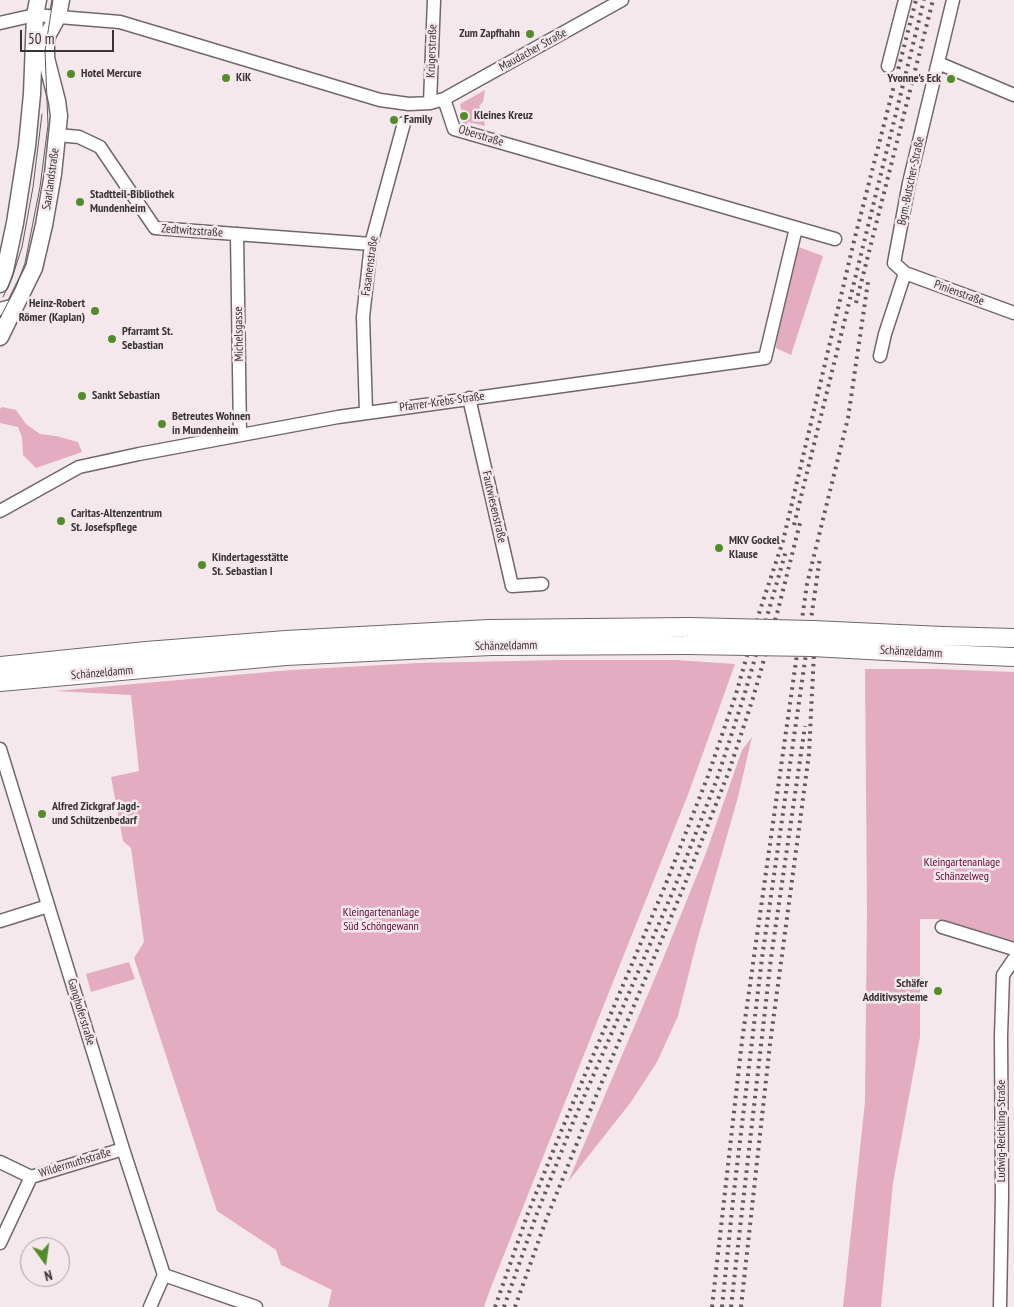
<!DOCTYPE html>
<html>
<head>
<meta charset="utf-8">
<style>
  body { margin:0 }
  #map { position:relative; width:1014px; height:1307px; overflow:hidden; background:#f4e8ec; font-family:"PT Sans Narrow",sans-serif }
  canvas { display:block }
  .north { position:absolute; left:20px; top:1237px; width:50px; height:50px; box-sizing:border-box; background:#f4e8ec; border:1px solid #a9a0a3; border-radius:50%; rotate:166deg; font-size:14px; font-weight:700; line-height:20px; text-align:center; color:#383335 }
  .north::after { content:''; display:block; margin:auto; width:18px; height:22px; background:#528d2a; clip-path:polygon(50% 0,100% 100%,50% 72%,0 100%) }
  .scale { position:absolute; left:20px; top:30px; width:94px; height:22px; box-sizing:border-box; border:2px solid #383335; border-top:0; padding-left:6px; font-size:15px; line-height:18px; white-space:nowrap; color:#383335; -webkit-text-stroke:4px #f4e8ec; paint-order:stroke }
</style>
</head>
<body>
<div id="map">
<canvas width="1014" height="1307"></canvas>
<div class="north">N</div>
<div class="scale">50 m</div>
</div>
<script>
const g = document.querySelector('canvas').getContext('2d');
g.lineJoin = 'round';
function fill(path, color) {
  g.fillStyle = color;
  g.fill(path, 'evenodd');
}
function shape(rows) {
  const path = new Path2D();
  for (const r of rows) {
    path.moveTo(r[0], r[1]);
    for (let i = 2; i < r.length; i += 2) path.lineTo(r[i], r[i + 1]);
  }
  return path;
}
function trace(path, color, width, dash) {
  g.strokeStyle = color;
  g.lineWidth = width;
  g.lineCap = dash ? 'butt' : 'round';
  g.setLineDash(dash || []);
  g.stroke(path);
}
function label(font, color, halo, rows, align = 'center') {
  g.font = font + ' "PT Sans Narrow",sans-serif';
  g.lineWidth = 5;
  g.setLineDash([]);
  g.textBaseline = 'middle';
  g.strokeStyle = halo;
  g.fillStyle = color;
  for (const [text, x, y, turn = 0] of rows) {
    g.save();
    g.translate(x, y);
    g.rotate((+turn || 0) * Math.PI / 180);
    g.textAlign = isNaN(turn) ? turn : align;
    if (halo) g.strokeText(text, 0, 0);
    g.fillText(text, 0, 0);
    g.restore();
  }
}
fill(shape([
  [485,90,483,102,479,106,483,113,485,126,468,122,466,126,461,125,466,117,466,112,461,109,460,104],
  [796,246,823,256,791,355,776,348,779,314],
  [2,407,16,410,26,424,40,434,56,436,78,442,82,452,36,468,23,455,22,437,18,427,0,423,0,409],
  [561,660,676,660,735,664,689,792,491,1287,484,1307,328,1307,332,1290,281,1265,276,1250,217,1211,134,958,144,942,131,848,123,841,111,777,139,771,131,695,55,691,291,670,419,663],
  [865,669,936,669,1014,672,1014,943,937,919,920,919,920,1037,893,1183,881,1307,843,1307,865,1102,867,910],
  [752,737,738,797,697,941,678,1016,657,1062,631,1102,568,1182,660,966,706,853,742,750],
  [129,962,135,979,91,992,86,974]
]), '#e4acc0');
const minor = shape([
  [0,23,35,15,120,22,380,100,409,104,430,103,444,99,622,0],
  [938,63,1014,95],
  [888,66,905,0],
  [444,99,454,129,835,239],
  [430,103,434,0],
  [58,135,79,137,100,147,155,228,371,244],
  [237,234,240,434],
  [905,273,1014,313],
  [0,309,15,305],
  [880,356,885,334,905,273,894,263,909,183,953,0],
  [469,398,512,586,542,584],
  [366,412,363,317,371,244,404,123],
  [0,511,79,467,139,454,338,417,765,358,796,228],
  [0,749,123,1149,164,1275],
  [0,921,48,906],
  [942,927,1014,949],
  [0,1162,31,1177,123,1149],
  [0,1243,31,1177],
  [164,1275,256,1307],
  [150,1307,164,1275],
  [1000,1307,1002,1195,1001,1036,1003,975,1014,959]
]);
const tertiary = shape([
  [0,284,5,270,15,223,27,146,32,94,35,15,38,0],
  [0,337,34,268,44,225,53,174,59,116,57,101,46,58,46,44,47,36,58,16,61,0]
]);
const secondary = shape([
  [942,636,1014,638],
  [942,654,1014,657],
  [0,666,146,651,286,640,489,629,689,627],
  [0,682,286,656,491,646,687,645]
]);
trace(minor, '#71676a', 15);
trace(tertiary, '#71676a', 19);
trace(secondary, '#71676a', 20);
trace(minor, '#fff', 12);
trace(tertiary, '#fff', 16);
trace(secondary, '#fff', 18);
trace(shape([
  [3,297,12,278,22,247,33,187,42,114],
  [0,318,16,287,25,263,40,187,48,125,45,51,53,0]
]), '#605a5c', 1);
trace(shape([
  [856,303,933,0],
  [794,525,924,0],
  [495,1307,528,1213,567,1117,665,886,708,776,736,694,760,610,783,541,854,241,916,0],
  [504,1307,536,1216,574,1120,674,889,717,779,744,696,786,551],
  [515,1307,546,1220,594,1101,682,891,729,771,753,698,778,610,801,519],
  [712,1307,742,1041,807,584,848,418,868,282],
  [722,1307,734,1191,762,958,820,557],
  [731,1307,771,958,805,726],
  [741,1307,770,1044,809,754,815,632]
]), '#605a5c', 4, [2.5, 5]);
const secondaryBridge = shape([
  [689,627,813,630,942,636],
  [687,645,812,647,942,654]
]);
trace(secondaryBridge, '#71676a', 20, []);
trace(secondaryBridge, '#fff', 18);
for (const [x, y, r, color] of [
  [530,34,5,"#528d2a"],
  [71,74,5,"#528d2a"],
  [226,78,5,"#528d2a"],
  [951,79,5,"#528d2a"],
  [464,116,5,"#528d2a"],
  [394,120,5,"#528d2a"],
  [80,202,5,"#528d2a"],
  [95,311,5,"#528d2a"],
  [112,339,5,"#528d2a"],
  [82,396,5,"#528d2a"],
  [162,424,5,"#528d2a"],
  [61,521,5,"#528d2a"],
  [719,548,5,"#528d2a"],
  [202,565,5,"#528d2a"],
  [42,814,5,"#528d2a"],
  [938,991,5,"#528d2a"]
]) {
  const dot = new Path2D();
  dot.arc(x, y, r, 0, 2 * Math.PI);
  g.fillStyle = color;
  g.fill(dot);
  trace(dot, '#f4e8ec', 2);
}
label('bold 12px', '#383335', '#f4e8ec', [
  ["Zum Zapfhahn",520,34,"right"],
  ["Hotel Mercure",81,74],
  ["KiK",236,78],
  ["Yvonne's Eck",941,79,"right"],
  ["Kleines Kreuz",474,116],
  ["Family",404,120],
  ["Stadtteil-Bibliothek",90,195],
  ["Mundenheim",90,209],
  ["Heinz-Robert",85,304,"right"],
  ["Römer (Kaplan)",85,318,"right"],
  ["Pfarramt St.",122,332],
  ["Sebastian",122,346],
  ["Sankt Sebastian",92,396],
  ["Betreutes Wohnen",172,417],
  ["in Mundenheim",172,431],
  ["Caritas-Altenzentrum",71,514],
  ["St. Josefspflege",71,528],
  ["MKV Gockel",729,541],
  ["Klause",729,555],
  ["Kindertagesstätte",212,558],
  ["St. Sebastian I",212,572],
  ["Alfred Zickgraf Jagd-",52,807],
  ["und Schützenbedarf",52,821],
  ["Schäfer",928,984,"right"],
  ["Additivsysteme",928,998,"right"]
], 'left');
label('12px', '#383335', '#f4e8ec', [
  ["Maudacher Straße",533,50,-29],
  ["Krügerstraße",432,51,-88],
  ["Oberstraße",481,136,17],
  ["Saarlandstraße",51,179,-82],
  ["Bgm.-Butscher-Straße",911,181,-78],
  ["Zedtwitzstraße",192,231,4],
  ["Fasanenstraße",370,266,-82],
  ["Pinienstraße",959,293,20],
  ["Michelsgasse",239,334,-91],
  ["Pfarrer-Krebs-Straße",442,402,-8],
  ["Fautwiesenstraße",494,507,77],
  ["Schänzeldamm",506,646,-1],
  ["Schänzeldamm",911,652,3],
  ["Schänzeldamm",102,673,-5],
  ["Ganghoferstraße",81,1012,73],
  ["Ludwig-Reichling-Straße",1002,1131,-90],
  ["Wildermuthstraße",75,1163,-17]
]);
label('12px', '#620938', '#f4e8ec', [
  ["Kleingartenanlage",962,863],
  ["Schänzelweg",962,877],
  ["Kleingartenanlage",381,913],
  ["Süd Schöngewann",381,927]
]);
</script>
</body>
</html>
